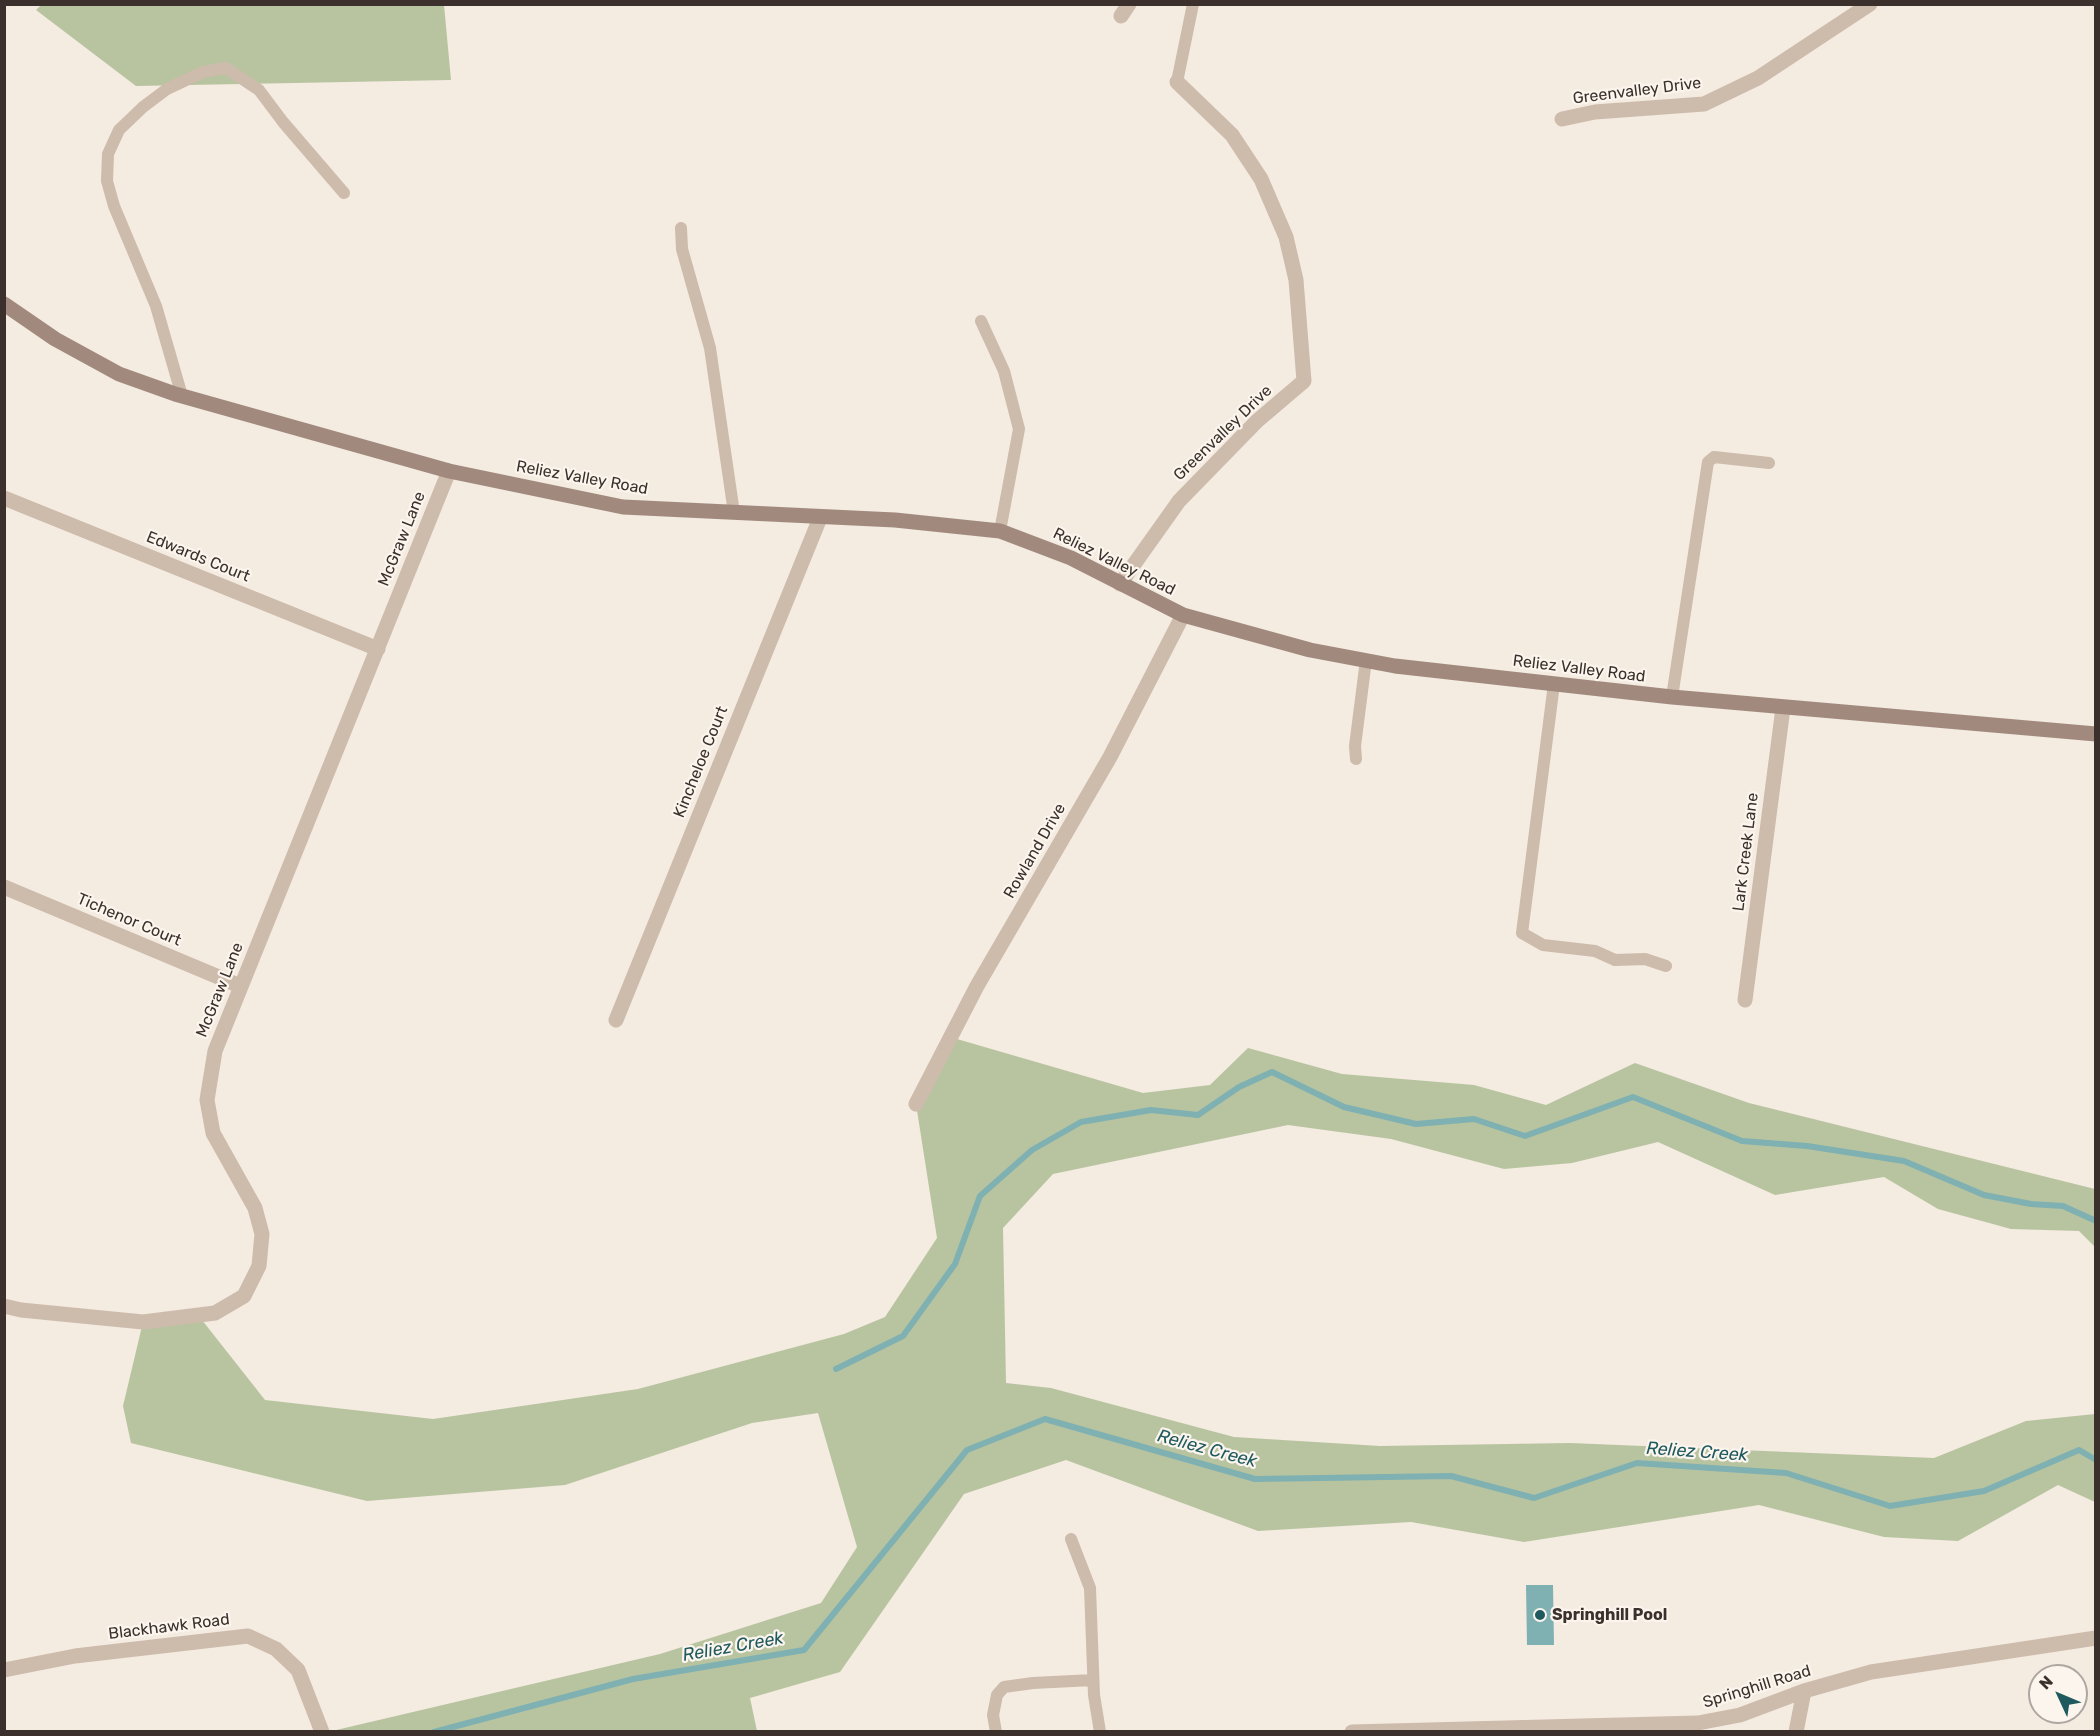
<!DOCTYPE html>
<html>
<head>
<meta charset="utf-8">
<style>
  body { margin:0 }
  #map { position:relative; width:2100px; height:1736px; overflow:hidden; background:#f4ebe1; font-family:Rubik,sans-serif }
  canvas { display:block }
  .frame { position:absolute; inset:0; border:6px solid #3b302b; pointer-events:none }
  .north { position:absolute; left:2028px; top:1664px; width:60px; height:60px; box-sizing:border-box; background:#fbf5ee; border:2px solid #aea6a0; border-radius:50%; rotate:314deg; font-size:16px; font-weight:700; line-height:24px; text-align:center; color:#3b302b }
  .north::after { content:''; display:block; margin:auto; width:21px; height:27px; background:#1f5a5e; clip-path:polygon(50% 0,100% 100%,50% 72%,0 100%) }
</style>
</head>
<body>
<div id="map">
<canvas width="2100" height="1736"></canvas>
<div class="frame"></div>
<div class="north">N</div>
</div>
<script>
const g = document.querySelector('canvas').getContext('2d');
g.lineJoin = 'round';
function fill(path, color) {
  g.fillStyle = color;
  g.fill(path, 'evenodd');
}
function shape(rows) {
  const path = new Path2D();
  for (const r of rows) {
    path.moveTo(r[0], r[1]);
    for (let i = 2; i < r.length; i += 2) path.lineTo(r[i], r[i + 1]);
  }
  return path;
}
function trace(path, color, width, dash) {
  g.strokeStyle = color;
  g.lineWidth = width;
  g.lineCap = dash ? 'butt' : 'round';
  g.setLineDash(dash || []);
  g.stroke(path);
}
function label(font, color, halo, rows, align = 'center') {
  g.font = font + ' Rubik,sans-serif';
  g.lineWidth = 4.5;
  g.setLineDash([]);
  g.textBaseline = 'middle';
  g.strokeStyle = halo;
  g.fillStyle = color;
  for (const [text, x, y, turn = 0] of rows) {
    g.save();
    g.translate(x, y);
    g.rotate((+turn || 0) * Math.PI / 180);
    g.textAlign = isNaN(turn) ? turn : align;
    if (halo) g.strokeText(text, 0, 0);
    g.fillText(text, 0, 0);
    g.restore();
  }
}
fill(shape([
  [42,4,444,5,451,80,136,86,36,10],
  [950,1037,1143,1093,1210,1085,1248,1048,1342,1074,1474,1085,1546,1105,1635,1063,1749,1103,2095,1189,2095,1247,2079,1231,2011,1229,1938,1209,1884,1177,1775,1195,1658,1142,1572,1163,1504,1169,1391,1139,1288,1125,1053,1174,1003,1228,1006,1383,1051,1388,1234,1437,1380,1446,1570,1443,1934,1458,2026,1421,2095,1414,2095,1502,2058,1485,1958,1541,1884,1537,1759,1505,1524,1542,1411,1522,1258,1531,1066,1460,964,1494,840,1672,750,1698,757,1731,332,1731,660,1654,821,1603,857,1547,818,1413,752,1423,565,1485,367,1501,131,1443,123,1406,143,1322,198,1315,265,1400,433,1419,638,1389,844,1334,885,1317,937,1238,916,1104]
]), '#b8c4a0');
fill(shape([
  [1526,1585,1553,1585,1554,1645,1527,1645]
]), '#7fb0b2');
trace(shape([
  [836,1369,903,1336,955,1264,980,1196,1032,1150,1081,1122,1151,1110,1198,1115,1239,1087,1272,1072,1344,1107,1416,1124,1474,1119,1525,1136,1633,1097,1742,1141,1807,1146,1904,1161,1984,1195,2031,1204,2063,1206,2096,1221],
  [434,1732,633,1679,804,1650,967,1450,1045,1419,1255,1479,1451,1476,1534,1498,1637,1463,1786,1473,1890,1506,1984,1491,2079,1450,2096,1460]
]), '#7fb0b2', 6);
trace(shape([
  [1177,82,1193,4],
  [681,228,682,249,710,348,734,513],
  [981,321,1004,371,1019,429,1000,531],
  [182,396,156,306,114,206,107,181,108,154,119,130,143,107,167,89,203,72,226,68,259,90,283,122,344,193],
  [1554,684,1522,933,1543,945,1595,951,1615,960,1645,959,1666,966],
  [1672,697,1708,462,1714,457,1769,463],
  [1356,759,1355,746,1366,660],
  [1071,1539,1090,1588,1094,1695,1100,1732],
  [996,1732,993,1715,997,1695,1004,1687,1033,1683,1093,1680]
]), '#cdbbac', 12);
trace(shape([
  [1121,16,1129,4],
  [1562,119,1595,112,1704,104,1758,78,1870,4],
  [4,498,378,649],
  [1120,584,1179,501,1257,421,1304,381,1296,280,1286,237,1261,179,1232,135,1177,82],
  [4,887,240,986],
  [1745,1000,1783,708],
  [616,1020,820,518],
  [916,1104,977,986,1110,757,1183,615],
  [4,1306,21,1310,143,1322,215,1313,244,1296,259,1266,262,1234,255,1208,213,1133,207,1100,215,1051,449,471],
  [4,1670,75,1656,248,1636,276,1649,298,1670,322,1732],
  [1352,1732,1698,1723,1740,1715,1804,1691,1871,1672,2096,1638],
  [1796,1732,1804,1691]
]), '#cdbbac', 15);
trace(shape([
  [4,304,55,339,119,374,175,394,449,471,623,507,895,520,1000,531,1071,558,1183,615,1310,650,1395,666,1672,697,2096,734]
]), '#a18a7d', 15);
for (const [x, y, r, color] of [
  [1540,1615,6,"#1f5a5e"]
]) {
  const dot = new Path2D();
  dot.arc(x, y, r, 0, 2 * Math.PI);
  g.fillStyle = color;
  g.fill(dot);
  trace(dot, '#fbf5ee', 2);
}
label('16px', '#3b302b', '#fbf5ee', [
  ["Greenvalley Drive",1637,91,-7],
  ["Greenvalley Drive",1223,433,-44],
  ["Reliez Valley Road",582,478,10],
  ["McGraw Lane",402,539,-68],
  ["Edwards Court",198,557,22],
  ["Reliez Valley Road",1114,562,26],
  ["Reliez Valley Road",1579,669,7],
  ["Kincheloe Court",701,762,-68],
  ["Rowland Drive",1035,851,-60],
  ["Lark Creek Lane",1746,852,-83],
  ["Tichenor Court",129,920,23],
  ["McGraw Lane",220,990,-68],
  ["Blackhawk Road",169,1627,-7],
  ["Springhill Road",1757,1687,-17]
]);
label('bold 16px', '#3b302b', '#fbf5ee', [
  ["Springhill Pool",1552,1615]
], 'left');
label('italic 18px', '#1f5a5e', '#fbf5ee', [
  ["Reliez Creek",1207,1449,15],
  ["Reliez Creek",1697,1452,4],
  ["Reliez Creek",733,1647,-10]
]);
</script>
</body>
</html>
